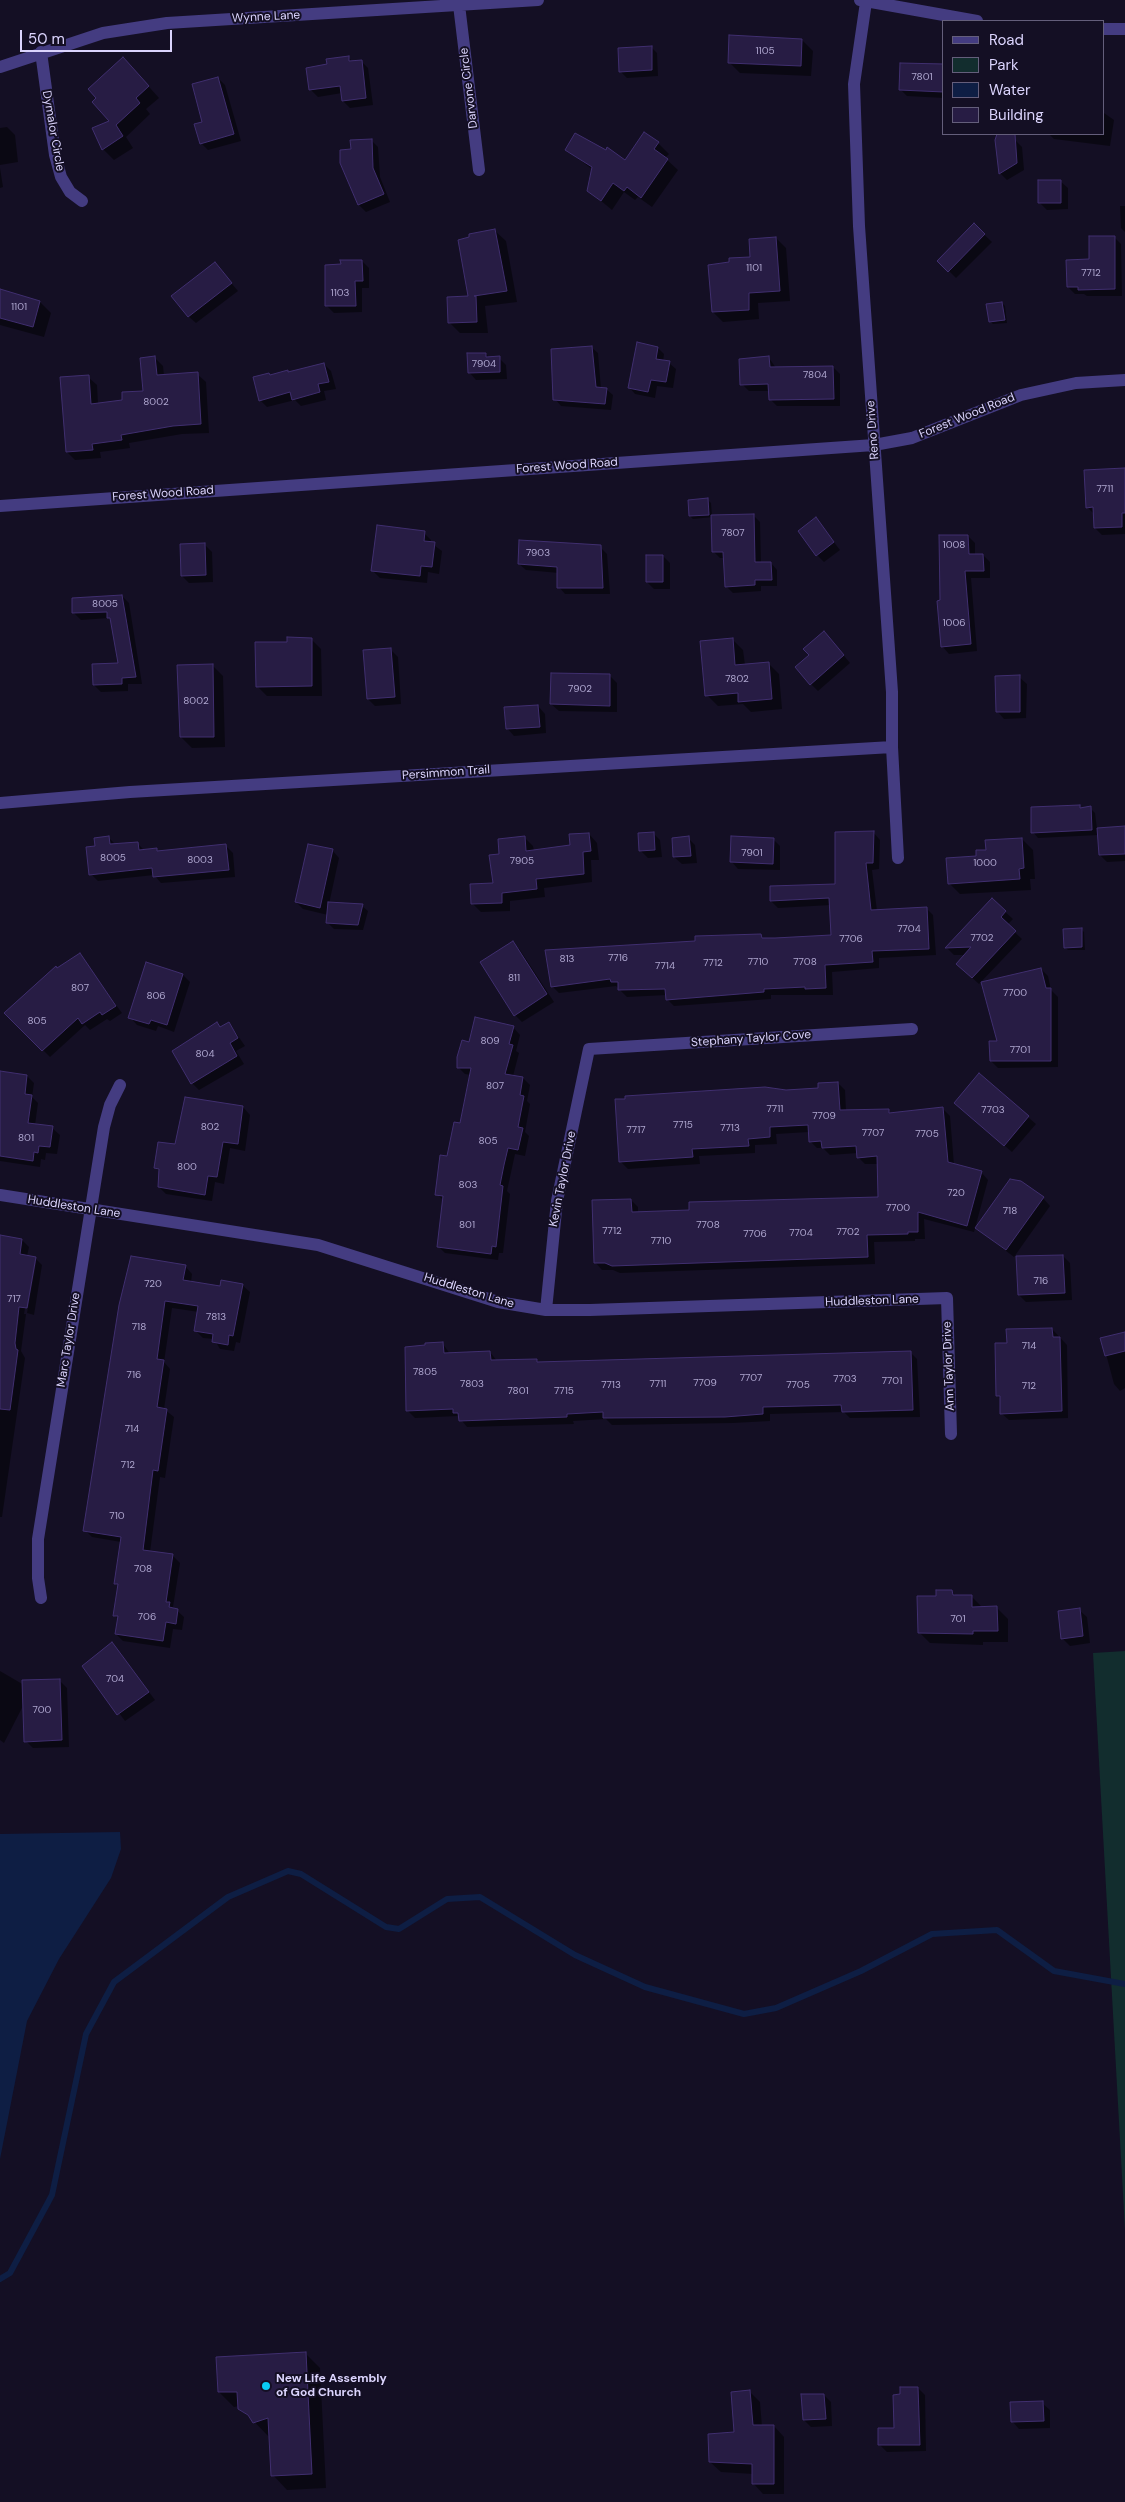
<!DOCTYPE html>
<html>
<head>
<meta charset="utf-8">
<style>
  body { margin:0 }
  #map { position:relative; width:1125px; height:2502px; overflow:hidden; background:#140f24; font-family:"DM Sans",sans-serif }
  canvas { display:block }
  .legend { position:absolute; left:942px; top:20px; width:162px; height:115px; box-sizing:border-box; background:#140f24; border:1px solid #645e7b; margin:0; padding:6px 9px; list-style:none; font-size:15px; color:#dbd4fd }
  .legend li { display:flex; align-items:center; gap:10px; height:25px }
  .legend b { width:25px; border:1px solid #645e7b }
  .scale { position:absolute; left:20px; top:30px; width:152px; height:22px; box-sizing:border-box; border:2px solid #dbd4fd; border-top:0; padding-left:6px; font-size:15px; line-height:18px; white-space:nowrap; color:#dbd4fd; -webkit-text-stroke:4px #140f24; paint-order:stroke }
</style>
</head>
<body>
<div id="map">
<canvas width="1125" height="2502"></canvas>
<ul class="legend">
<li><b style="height:6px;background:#443c81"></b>Road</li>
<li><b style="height:14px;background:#122d2e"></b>Park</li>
<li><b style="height:14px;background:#0e1e44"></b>Water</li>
<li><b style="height:14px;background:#271c44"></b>Building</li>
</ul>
<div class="scale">50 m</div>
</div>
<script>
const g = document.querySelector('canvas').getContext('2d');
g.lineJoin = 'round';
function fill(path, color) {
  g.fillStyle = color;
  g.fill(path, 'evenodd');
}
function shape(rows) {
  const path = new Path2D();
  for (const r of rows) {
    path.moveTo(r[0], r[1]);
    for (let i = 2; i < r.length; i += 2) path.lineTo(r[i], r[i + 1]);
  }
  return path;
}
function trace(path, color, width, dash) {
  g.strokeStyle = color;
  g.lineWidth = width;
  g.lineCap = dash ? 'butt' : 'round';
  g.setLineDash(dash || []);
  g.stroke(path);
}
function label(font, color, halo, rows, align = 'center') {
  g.font = font + ' "DM Sans",sans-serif';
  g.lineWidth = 4;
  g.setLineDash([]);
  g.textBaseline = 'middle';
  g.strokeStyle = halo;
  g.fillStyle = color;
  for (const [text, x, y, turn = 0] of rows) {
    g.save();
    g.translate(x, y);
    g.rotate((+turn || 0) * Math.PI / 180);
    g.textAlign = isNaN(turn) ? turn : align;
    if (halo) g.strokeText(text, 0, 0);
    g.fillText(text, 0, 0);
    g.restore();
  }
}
fill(shape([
  [1125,1651,1125,2230,1093,1653]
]), '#122d2e');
fill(shape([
  [120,1832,121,1849,111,1878,59,1959,27,2021,0,2159,0,1834]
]), '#0e1e44');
fill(shape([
  [802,40,813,51,811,76,740,73,729,62],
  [651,47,657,53,658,76,627,78,621,72],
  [348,57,353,62,361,61,368,68,373,105,350,108,343,101,342,93,318,97,311,90,329,65],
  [944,65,944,98,907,96,900,89],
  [134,70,159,98,146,109,150,114,126,137,133,148,114,160,103,149,111,121],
  [218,78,225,85,241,141,208,150,201,143,204,122],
  [1104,113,1114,120,1110,146,1054,139,1049,134,1104,134],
  [7,127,15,135,18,162,0,165,0,128],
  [371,140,378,147,380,177,390,202,366,212,359,205,352,150],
  [1015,140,1022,147,1024,170,1007,180,1000,173],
  [658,143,669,154,665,158,678,170,652,207,638,197,635,200,624,192,612,210,588,190,593,170,567,150,625,161],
  [0,168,3,187,0,188],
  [1060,181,1068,188,1068,209,1047,210,1040,203],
  [1120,206,1125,206,1125,232,1121,228],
  [974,225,992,242,956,278,939,261],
  [494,230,506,241,517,302,485,306,488,333,460,333,449,322,470,297],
  [1114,237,1121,244,1122,296,1087,296,1084,294,1075,294,1068,287],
  [776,238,786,248,790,301,758,303,759,319,723,322,713,312,751,258],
  [362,261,369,268,369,288,362,288,362,312,334,313,327,306,342,266],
  [215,264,238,291,196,323,188,316],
  [0,291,40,302,51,313,44,337,0,325],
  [1002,303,1005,306,1007,323,993,324,990,321],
  [591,347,598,353,601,389,606,389,613,395,611,410,561,406,555,399],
  [658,348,664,354,663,362,669,363,676,369,673,388,657,386,655,398,635,394,629,387],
  [486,354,490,358,499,358,506,365,507,379,476,380,469,372],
  [154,357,163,366,164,376,197,374,206,382,209,433,182,434,129,443,130,448,100,452,101,458,75,460,67,452,88,377,97,385,98,404,124,401,145,392],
  [769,358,776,368,833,367,840,374,840,406,777,406,770,399,770,391,749,391,742,384],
  [324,364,331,371,336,389,324,391,326,400,301,406,295,400,267,407,260,400,270,376],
  [1125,469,1125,534,1102,535,1095,528,1095,515,1087,507],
  [708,500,711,503,712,516,753,515,760,522,761,564,771,563,777,570,777,586,761,586,761,591,733,593,727,587,725,558,720,558,713,551,713,517,693,519,690,516],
  [816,519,840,550,824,562,817,555],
  [424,533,431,540,431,543,442,551,439,574,428,572,427,583,380,578,373,571],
  [968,536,975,543,975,555,983,555,990,562,990,578,971,578,977,651,949,654,942,646,941,602],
  [204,544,212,552,213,582,189,583,182,576],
  [600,547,607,554,610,594,565,594,559,587,559,573,526,570,519,564],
  [663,556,670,563,670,589,654,589,647,582],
  [122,596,129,603,142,684,128,684,128,691,101,692,94,685,119,664,112,621,109,618,81,620,74,613],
  [311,639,321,649,322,696,267,696,257,686,288,643],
  [732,639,743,650,745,665,768,663,779,674,782,709,751,712,743,704,718,706,707,695],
  [831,640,850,663,818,691,811,684],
  [391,650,398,657,401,704,375,706,368,699],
  [212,665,223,676,225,747,192,748,181,737],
  [610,676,617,683,617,712,559,711,551,704],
  [1019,677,1027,684,1026,718,1004,719,997,711],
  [538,706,545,714,546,733,514,736,507,728],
  [1090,808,1095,813,1097,829,1125,828,1125,861,1107,862,1100,855,1099,835,1038,838,1033,832,1033,809],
  [873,832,880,840,879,869,872,870,877,911,926,908,933,915,936,955,879,958,879,968,832,972,833,995,771,995,771,999,674,1006,667,999,667,995,627,997,616,986,559,993,552,986,696,942,761,935,765,940,833,936,831,905,778,908,771,901,836,885],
  [653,833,660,840,662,857,648,858,641,851],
  [589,834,597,843,599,860,591,860,592,882,544,888,545,897,510,901,510,911,481,912,472,903,494,884,501,855,524,837,533,846,534,851,571,846],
  [109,838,116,845,137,843,144,850,156,849,159,852,226,846,233,853,235,877,161,883,154,875,98,881,91,874,96,847],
  [688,838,695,845,697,863,682,864,674,857],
  [773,839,780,846,780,870,738,869,731,861],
  [1022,839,1033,850,1035,879,1030,879,1031,890,960,894,949,883,987,851],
  [332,850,339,858,329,904,362,906,368,911,363,930,334,929,328,923,328,915,303,909,296,902],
  [992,900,1013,919,1007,925,1022,939,979,984,957,964,966,955,954,955,947,948],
  [1081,929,1084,932,1085,950,1068,950,1065,947],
  [513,943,520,950,554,1002,522,1022,515,1015],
  [79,955,122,1013,110,1021,107,1019,90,1030,85,1025,50,1057,6,1013,57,969],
  [1041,969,1048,976,1051,990,1058,997,1058,1067,998,1068,991,1061,999,1042],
  [183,975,190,982,174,1032,158,1026,156,1031,137,1025,130,1017],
  [229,1023,245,1046,236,1051,244,1064,199,1090,192,1083,217,1024,221,1028],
  [513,1027,520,1035,516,1051,519,1053,513,1076,523,1078,530,1085,527,1101,530,1104,525,1132,529,1136,525,1156,515,1154,507,1191,510,1194,503,1253,499,1253,498,1260,445,1253,438,1246,444,1201,437,1194,461,1125,471,1075,465,1074,458,1067,470,1043],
  [0,1072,27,1076,34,1083,32,1097,38,1103,35,1125,52,1128,60,1135,57,1154,46,1153,45,1160,41,1159,40,1167,0,1161],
  [979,1075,1036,1124,1012,1152,963,1110],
  [838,1083,845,1090,846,1111,888,1110,892,1114,942,1108,950,1116,954,1165,981,1172,988,1180,974,1232,924,1219,925,1239,915,1239,915,1241,874,1242,875,1264,620,1273,613,1270,602,1270,595,1262,631,1200,638,1207,638,1213,879,1198,879,1164,865,1164,858,1157,858,1153,830,1155,823,1148,817,1148,810,1141,809,1132,776,1134,777,1144,755,1145,755,1153,699,1156,700,1164,628,1169,621,1162,786,1091,820,1090],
  [243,1107,250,1115,245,1151,230,1148,224,1184,215,1182,212,1201,166,1194,159,1187,160,1172,156,1168,176,1146],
  [1043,1198,1050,1206,1014,1257,976,1228],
  [0,1236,22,1240,29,1247,27,1256,35,1258,42,1265,34,1315,27,1313,36,1262,33,1262,24,1314,26,1314,21,1351,25,1358,2,1517,0,1517],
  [1063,1256,1070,1263,1072,1300,1026,1302,1019,1295],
  [185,1266,192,1274,191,1282,221,1287,242,1285,250,1292,240,1343,236,1342,234,1351,220,1349,214,1339,203,1338,196,1331,199,1312,172,1308,164,1362,170,1369,164,1409,174,1417,165,1478,160,1477,150,1552,172,1555,180,1563,173,1607,184,1617,182,1630,173,1629,170,1648,123,1641,116,1634,118,1619,114,1615,119,1587,115,1583,121,1542,92,1537,85,1530,120,1305],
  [1052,1329,1067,1345,1068,1418,1009,1420,1001,1413,1001,1399,997,1396,1008,1344],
  [1125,1333,1125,1388,1120,1391,1114,1384,1102,1339],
  [443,1344,450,1354,490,1352,497,1361,537,1360,540,1363,910,1352,917,1359,920,1417,850,1418,844,1412,770,1414,770,1421,733,1423,612,1425,606,1419,573,1421,574,1424,467,1427,458,1416,415,1418,407,1410],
  [952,1591,957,1597,972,1597,983,1608,997,1608,1008,1619,1008,1642,983,1642,983,1645,930,1643,919,1632,937,1597],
  [1079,1610,1087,1617,1090,1643,1070,1646,1062,1638],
  [112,1643,155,1700,125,1721,84,1666],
  [0,1671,24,1685,60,1681,67,1688,69,1747,33,1748,26,1741,24,1704,4,1743,0,1740],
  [305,2353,320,2368,326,2488,287,2490,273,2475,269,2437,239,2406,234,2407,219,2392],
  [918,2388,925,2395,926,2451,887,2452,880,2445,895,2429,902,2395],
  [750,2392,760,2402,762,2427,774,2426,784,2437,784,2494,763,2494,753,2483,753,2474,721,2472,710,2462,735,2433],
  [824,2395,831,2402,832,2426,811,2427,804,2420],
  [1042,2403,1050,2410,1050,2428,1019,2429,1012,2421]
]), '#0007');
trace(shape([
  [0,2279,10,2273,52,2195,86,2034,114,1982,228,1897,288,1871,301,1874,386,1927,399,1929,447,1899,480,1897,575,1955,645,1987,744,2014,776,2008,861,1971,932,1934,997,1930,1054,1971,1125,1984]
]), '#0e1e44', 6);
const building = shape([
  [729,35,802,39,801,66,728,63,729,35],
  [652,46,652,70,619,72,618,48,652,46],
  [349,56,349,61,362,60,366,98,342,101,340,86,309,90,306,68,327,64,326,59,349,56],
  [123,57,149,86,136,98,140,103,116,125,123,136,102,150,92,128,109,121,92,102,96,98,88,89,123,57],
  [900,63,944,64,944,92,899,90,900,63],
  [218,77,234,134,200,144,194,124,202,122,192,84,218,77],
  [644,132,659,142,654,149,668,159,641,198,627,187,624,191,613,183,601,201,587,191,592,167,565,150,575,133,606,150,607,147,625,160,644,132],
  [997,134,1015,134,1017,163,999,174,995,140,997,134],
  [372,139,373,168,384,194,358,205,340,163,340,150,351,149,350,140,372,139],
  [1038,180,1061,180,1061,203,1038,203,1038,180],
  [974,223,985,234,948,272,937,261,974,223],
  [495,229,507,291,474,296,476,296,477,322,448,323,447,297,468,296,458,240,469,237,469,234,495,229],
  [1089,236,1115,236,1115,289,1078,290,1078,287,1067,287,1066,260,1089,259,1089,236],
  [776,237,780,291,749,293,749,310,712,312,708,265,729,262,729,258,750,257,749,239,776,237],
  [340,260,362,260,363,281,355,281,356,306,325,306,325,265,341,264,340,260],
  [215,262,232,283,188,317,171,296,215,262],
  [0,289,40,301,33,327,0,318,0,289],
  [1002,302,1005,320,989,322,986,304,1002,302],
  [637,342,658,347,656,359,670,361,666,382,651,380,648,392,628,388,637,342],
  [592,346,596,387,607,388,605,404,553,400,551,349,592,346],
  [467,353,486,353,486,357,500,356,500,372,468,373,467,353],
  [155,356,157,375,198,372,201,424,173,426,121,435,122,440,92,444,93,450,66,452,60,377,89,375,91,404,122,400,122,392,143,391,140,358,155,356],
  [769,356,770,367,833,366,834,399,769,400,768,384,740,385,739,359,769,356],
  [324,363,329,382,318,384,320,392,292,400,290,392,259,401,253,377,269,373,270,375,288,370,288,372,324,363],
  [1125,468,1125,513,1122,513,1122,527,1094,528,1093,507,1086,508,1084,470,1125,468],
  [708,498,709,515,689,516,688,500,708,498],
  [754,514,755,562,771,562,772,580,755,580,755,585,725,587,723,552,712,552,711,515,754,514],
  [816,517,834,542,816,556,798,531,816,517],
  [377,525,425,531,424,541,435,542,432,567,421,566,420,576,371,571,377,525],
  [939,535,968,535,969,554,983,554,984,571,965,571,971,644,941,647,937,601,940,600,939,535],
  [519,540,601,545,603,588,557,588,557,567,518,564,519,540],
  [205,543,206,575,181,576,180,544,205,543],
  [646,555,663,555,663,582,646,582,646,555],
  [122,595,136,677,122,678,122,684,93,685,92,664,118,663,110,618,107,618,107,612,72,613,72,598,122,595],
  [824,631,844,655,810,685,795,667,809,655,803,649,824,631],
  [287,637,312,638,312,686,256,687,255,642,287,642,287,637],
  [733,638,735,665,769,662,772,699,738,702,738,693,705,696,700,641,733,638],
  [391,648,395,697,367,699,363,650,391,648],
  [213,664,214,737,180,737,177,665,213,664],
  [551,673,610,674,610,706,550,704,551,673],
  [1020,675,1020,712,996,712,995,676,1020,675],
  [538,705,540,727,506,729,504,707,538,705],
  [1080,805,1080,808,1091,806,1092,830,1031,833,1031,807,1080,805],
  [1125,826,1125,854,1099,855,1097,828,1125,826],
  [874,831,873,863,866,863,871,910,927,907,929,949,872,951,873,962,825,965,826,988,805,989,805,987,764,989,764,992,666,1000,665,989,618,990,618,982,611,982,610,979,551,987,545,950,695,941,695,936,761,934,762,938,775,938,831,935,829,898,770,901,770,886,835,884,835,832,874,831],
  [654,832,655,850,639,851,638,833,654,832],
  [589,833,591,851,583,852,584,874,536,879,537,889,502,893,502,903,471,904,470,884,493,883,489,855,499,854,498,839,525,836,526,851,570,845,569,834,589,833],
  [109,836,110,844,138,842,139,850,157,848,157,851,226,844,229,870,153,877,152,868,89,875,86,847,95,846,94,838,109,836],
  [689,836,691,856,673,857,672,838,689,836],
  [731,836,774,838,773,864,730,862,731,836],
  [1022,838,1024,868,1019,869,1020,879,948,884,946,858,976,856,976,850,986,850,985,840,1022,838],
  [308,844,333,849,320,908,295,902,308,844],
  [992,898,1006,911,1001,917,1016,931,972,978,956,964,971,947,945,948,992,898],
  [328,902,363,904,358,925,326,923,328,902],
  [1082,928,1082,947,1064,948,1063,929,1082,928],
  [513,941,547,994,514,1016,480,962,513,941],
  [80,953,116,1006,102,1015,100,1012,82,1024,78,1018,42,1051,4,1013,56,966,57,968,80,953],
  [146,962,183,974,167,1025,151,1020,149,1024,128,1018,146,962],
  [1041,968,1046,988,1051,988,1051,1061,990,1061,989,1041,997,1041,981,982,1041,968],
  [475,1017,514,1026,509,1044,513,1045,505,1074,523,1077,520,1095,524,1096,518,1127,523,1128,518,1150,508,1148,504,1165,500,1185,503,1186,496,1247,492,1246,491,1254,437,1247,443,1196,435,1195,440,1155,447,1156,454,1122,460,1123,471,1068,457,1068,457,1057,462,1040,469,1042,475,1017],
  [217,1022,220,1027,229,1022,238,1038,230,1043,237,1056,191,1084,172,1051,217,1022],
  [0,1071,27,1075,25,1094,32,1095,28,1123,53,1126,50,1147,39,1146,38,1153,34,1152,33,1161,0,1156,0,1071],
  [979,1073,1029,1116,1004,1146,954,1103,979,1073],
  [838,1082,840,1110,889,1109,889,1113,943,1107,948,1162,982,1171,967,1226,918,1212,918,1232,908,1232,908,1234,867,1235,868,1257,612,1266,605,1263,594,1263,592,1200,631,1199,632,1212,689,1210,689,1202,878,1197,877,1156,857,1158,856,1146,822,1148,821,1141,809,1142,808,1125,770,1127,770,1137,748,1139,749,1146,692,1149,693,1157,619,1162,615,1099,625,1099,625,1096,765,1087,786,1090,818,1088,818,1083,838,1082],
  [185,1097,243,1106,238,1144,223,1142,217,1177,208,1176,205,1195,158,1187,159,1169,154,1168,158,1142,175,1144,185,1097],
  [1010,1179,1021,1181,1044,1197,1006,1250,975,1228,1010,1179],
  [0,1235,22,1239,20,1254,36,1257,27,1308,19,1307,15,1343,16,1349,18,1350,10,1410,0,1409,0,1235],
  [1063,1255,1065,1293,1018,1295,1016,1256,1063,1255],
  [131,1256,186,1265,183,1280,220,1286,221,1280,243,1284,233,1336,229,1335,228,1345,212,1342,213,1334,194,1331,198,1306,165,1301,157,1359,164,1360,157,1407,167,1409,158,1471,153,1470,143,1550,173,1554,166,1602,170,1602,169,1607,178,1609,176,1624,166,1622,163,1641,115,1634,118,1616,113,1616,118,1584,114,1584,121,1537,83,1531,119,1305,131,1256],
  [1052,1328,1053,1337,1060,1337,1062,1411,1000,1414,1000,1396,996,1396,995,1343,1007,1343,1006,1329,1052,1328],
  [1125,1332,1125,1351,1105,1356,1100,1338,1125,1332],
  [443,1342,444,1353,490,1351,491,1360,537,1359,537,1362,911,1351,913,1410,842,1412,841,1405,763,1407,763,1414,725,1417,603,1418,603,1412,567,1414,567,1417,459,1421,458,1413,453,1413,453,1409,406,1411,405,1347,425,1345,425,1343,443,1342],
  [936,1590,952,1590,953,1595,972,1595,972,1607,997,1606,998,1631,973,1631,973,1634,918,1633,917,1596,936,1596,936,1590],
  [1080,1608,1083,1636,1061,1639,1058,1611,1080,1608],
  [112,1642,149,1692,117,1715,82,1666,112,1642],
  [60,1679,62,1740,24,1742,22,1680,60,1679],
  [306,2352,312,2474,271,2476,268,2418,253,2423,248,2415,238,2409,237,2392,218,2392,216,2357,306,2352],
  [900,2387,918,2387,920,2445,878,2445,878,2428,894,2428,893,2395,900,2394,900,2387],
  [750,2390,753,2425,774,2425,774,2484,752,2484,752,2464,709,2462,708,2434,734,2432,731,2392,750,2390],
  [801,2394,824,2394,826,2419,803,2420,801,2394],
  [1043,2401,1044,2421,1011,2422,1010,2402,1043,2401]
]);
fill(building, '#271c44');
trace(building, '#402f6f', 1);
trace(shape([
  [860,0,977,21],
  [866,2,854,84,859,226,892,692,892,747,898,858],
  [459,5,479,170],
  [1104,29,1125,29],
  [41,52,55,155,61,177,70,192,82,201],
  [0,67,103,33,167,23,538,0],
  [0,506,874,445,912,438,1021,395,1076,383,1125,380],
  [0,803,130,792,892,747],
  [0,1195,318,1245,498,1302,546,1310,590,1310,947,1298,951,1434],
  [546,1310,557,1201,589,1049,912,1029],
  [41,1598,38,1578,38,1539,104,1127,110,1105,120,1085]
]), '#443c81', 12);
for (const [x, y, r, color] of [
  [266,2386,5,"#09ccf4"]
]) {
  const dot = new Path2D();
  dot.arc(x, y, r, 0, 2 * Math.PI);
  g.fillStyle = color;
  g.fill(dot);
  trace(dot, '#140f24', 2);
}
label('10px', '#aea6cf', null, [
  ["1105",765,51],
  ["7801",922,77],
  ["1101",754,268],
  ["7712",1091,273],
  ["1103",340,293],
  ["1101",19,307],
  ["7904",484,364],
  ["7804",815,375],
  ["8002",156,402],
  ["7711",1105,489],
  ["7807",733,533],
  ["1008",954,545],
  ["7903",538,553],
  ["8005",105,604],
  ["1006",954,623],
  ["7802",737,679],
  ["7902",580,689],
  ["8002",196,701],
  ["7901",752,853],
  ["8005",113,858],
  ["8003",200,860],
  ["7905",522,861],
  ["1000",985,863],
  ["7704",909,929],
  ["7702",982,938],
  ["7706",851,939],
  ["7716",618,958],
  ["813",567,959],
  ["7710",758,962],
  ["7708",805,962],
  ["7712",713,963],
  ["7714",665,966],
  ["811",514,978],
  ["807",80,988],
  ["7700",1015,993],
  ["806",156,996],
  ["805",37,1021],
  ["809",490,1041],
  ["7701",1020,1050],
  ["804",205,1054],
  ["807",495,1086],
  ["7711",775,1109],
  ["7703",993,1110],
  ["7709",824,1116],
  ["7715",683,1125],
  ["802",210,1127],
  ["7713",730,1128],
  ["7717",636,1130],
  ["7707",873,1133],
  ["7705",927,1134],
  ["801",26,1138],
  ["805",488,1141],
  ["800",187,1167],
  ["803",468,1185],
  ["720",956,1193],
  ["7700",898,1208],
  ["718",1010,1211],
  ["801",467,1225],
  ["7708",708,1225],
  ["7712",612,1231],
  ["7702",848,1232],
  ["7704",801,1233],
  ["7706",755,1234],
  ["7710",661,1241],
  ["716",1041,1281],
  ["720",153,1284],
  ["717",14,1299],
  ["7813",216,1317],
  ["718",139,1327],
  ["714",1029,1346],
  ["7805",425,1372],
  ["716",134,1375],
  ["7707",751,1378],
  ["7703",845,1379],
  ["7701",892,1381],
  ["7709",705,1383],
  ["7803",472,1384],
  ["7711",658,1384],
  ["7713",611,1385],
  ["7705",798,1385],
  ["712",1029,1386],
  ["7801",518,1391],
  ["7715",564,1391],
  ["714",132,1429],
  ["712",128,1465],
  ["710",117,1516],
  ["708",143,1569],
  ["706",147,1617],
  ["701",958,1619],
  ["704",115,1679],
  ["700",42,1710]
]);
label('12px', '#dbd4fd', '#140f24', [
  ["Wynne Lane",266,17,-3],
  ["Darvone Circle",469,88,-97],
  ["Dymalor Circle",53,131,80],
  ["Forest Wood Road",967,416,-22],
  ["Reno Drive",873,430,-94],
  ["Forest Wood Road",567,466,-4],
  ["Forest Wood Road",163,494,-4],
  ["Persimmon Trail",446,773,-4],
  ["Stephany Taylor Cove",751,1039,-4],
  ["Kevin Taylor Drive",563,1179,-79],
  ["Huddleston Lane",74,1207,9],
  ["Huddleston Lane",469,1291,17],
  ["Huddleston Lane",872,1301,-2],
  ["Marc Taylor Drive",69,1340,-81],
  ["Ann Taylor Drive",949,1366,-92]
]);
label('bold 12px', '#dbd4fd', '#140f24', [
  ["New Life Assembly",276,2379],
  ["of God Church",276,2393]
], 'left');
</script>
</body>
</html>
